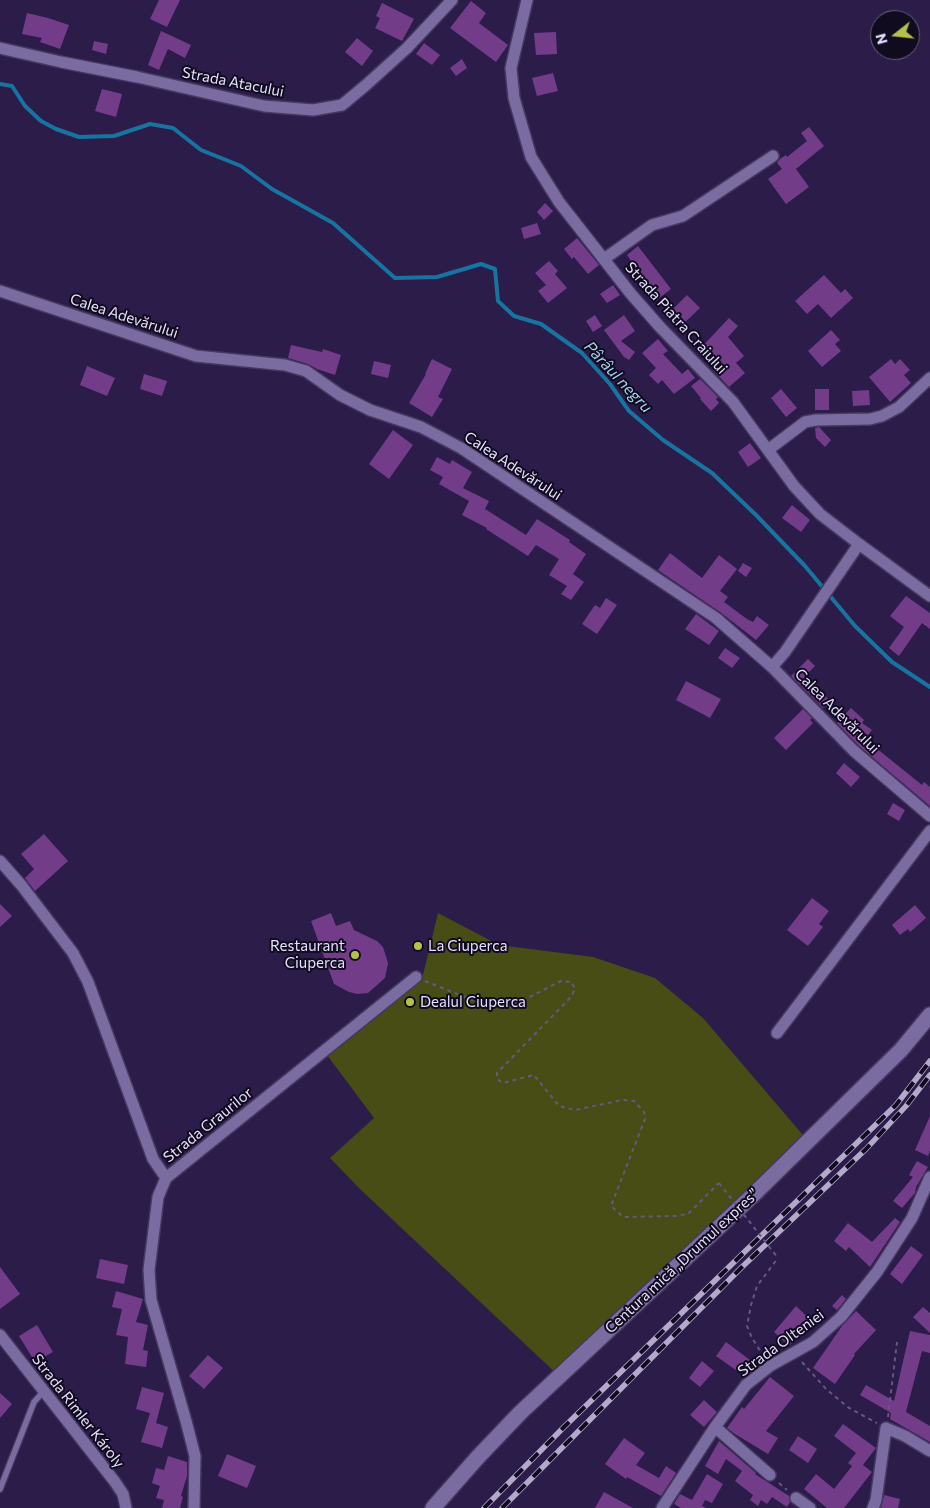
<!DOCTYPE html>
<html>
<head>
<meta charset="utf-8">
<style>
  body { margin:0 }
  #map { position:relative; width:930px; height:1508px; overflow:hidden; background:#2b1c49; font-family:Commissioner,sans-serif }
  canvas { display:block }
  .north { position:absolute; left:870px; top:10px; width:50px; height:50px; box-sizing:border-box; background:#110b1f; border:1px solid #666078; border-radius:50%; rotate:254deg; font-size:14px; font-weight:700; line-height:20px; text-align:center; color:#e6dffd }
  .north::after { content:''; display:block; margin:auto; width:18px; height:22px; background:#b4c24a; clip-path:polygon(50% 0,100% 100%,50% 72%,0 100%) }
</style>
</head>
<body>
<div id="map">
<canvas width="930" height="1508"></canvas>
<div class="north">N</div>
</div>
<script>
const g = document.querySelector('canvas').getContext('2d');
g.lineJoin = 'round';
function fill(path, color) {
  g.fillStyle = color;
  g.fill(path, 'evenodd');
}
function shape(rows) {
  const path = new Path2D();
  for (const r of rows) {
    path.moveTo(r[0], r[1]);
    for (let i = 2; i < r.length; i += 2) path.lineTo(r[i], r[i + 1]);
  }
  return path;
}
function trace(path, color, width, dash) {
  g.strokeStyle = color;
  g.lineWidth = width;
  g.lineCap = dash ? 'butt' : 'round';
  g.setLineDash(dash || []);
  g.stroke(path);
}
function label(font, color, halo, rows, align = 'center') {
  g.font = font + ' Commissioner,sans-serif';
  g.lineWidth = 4;
  g.setLineDash([]);
  g.textBaseline = 'middle';
  g.strokeStyle = halo;
  g.fillStyle = color;
  for (const [text, x, y, turn = 0] of rows) {
    g.save();
    g.translate(x, y);
    g.rotate((+turn || 0) * Math.PI / 180);
    g.textAlign = isNaN(turn) ? turn : align;
    if (halo) g.strokeText(text, 0, 0);
    g.fillText(text, 0, 0);
    g.restore();
  }
}
fill(shape([
  [438,913,499,945,593,957,655,978,703,1018,808,1141,559,1376,361,1190,330,1158,374,1118,324,1051,422,979]
]), '#474d14');
trace(shape([
  [0,84,12,86,25,106,41,121,56,129,79,137,114,136,150,124,173,128,201,150,241,166,272,189,333,223,395,278,437,277,481,264,495,269,498,301,514,316,541,324,582,353,610,384,629,411,663,440,712,473,756,515,805,566,855,626,892,662,930,687]
]), '#1774a0', 4);
fill(shape([
  [159,0,180,0,167,27,150,19],
  [471,1,486,13,479,23,508,45,496,62,450,28],
  [382,3,414,19,402,41,375,28,380,18,376,16],
  [27,13,48,18,69,25,60,49,40,42,42,38,22,34],
  [161,31,191,45,185,58,168,49,159,70,148,65],
  [556,32,557,54,536,55,534,33],
  [357,38,373,51,362,66,345,52],
  [94,41,108,44,106,54,92,50],
  [424,43,440,55,432,65,416,54],
  [462,59,467,68,456,76,450,68],
  [553,73,558,91,537,96,532,78],
  [102,89,122,94,116,117,95,111],
  [809,127,824,146,796,169,809,187,786,204,768,179,782,169,777,163,780,159,786,155,787,157,807,141,801,133],
  [545,203,553,211,544,220,537,212],
  [537,223,541,234,524,239,521,228],
  [577,238,599,265,588,274,574,257,572,259,564,249],
  [638,246,671,289,654,302,640,283,644,280,627,255],
  [549,261,558,271,555,274,567,288,548,303,538,291,546,285,535,273],
  [824,275,841,293,845,289,853,298,831,318,818,304,807,314,795,301],
  [613,285,620,295,607,303,600,294],
  [687,295,700,308,680,327,668,314],
  [595,315,602,326,593,332,586,321],
  [624,315,635,331,621,341,635,352,629,360,624,357,604,330],
  [729,318,738,326,728,337,744,356,736,363,745,373,729,387,712,369,714,367,697,352],
  [831,330,840,340,835,344,841,351,822,367,808,351],
  [658,339,668,351,663,354,682,374,688,369,695,378,674,394,662,380,658,384,649,375,656,368,642,353],
  [291,345,322,352,323,349,341,355,335,375,317,369,308,364,288,358],
  [432,359,452,369,438,397,443,399,432,417,409,403,426,374,425,374],
  [891,359,895,364,900,359,910,370,904,375,911,383,890,402,869,377],
  [374,361,391,365,388,378,371,374],
  [87,366,115,378,107,396,80,385],
  [144,374,167,381,162,396,140,389],
  [700,379,718,397,716,399,719,403,711,411,700,399,701,398,691,386],
  [781,389,797,408,786,417,771,398],
  [815,389,829,389,829,410,815,410],
  [869,390,870,405,853,406,852,391],
  [819,427,831,440,825,447,816,438,815,428],
  [393,430,413,445,389,479,369,464],
  [750,443,761,458,748,467,738,452],
  [437,457,450,464,452,460,472,472,463,488,489,501,485,509,526,535,537,519,570,540,569,542,586,554,573,574,584,582,571,600,561,594,567,586,549,575,559,559,536,545,528,556,486,529,487,528,462,515,469,501,439,484,443,477,430,470],
  [792,505,810,520,801,532,782,518],
  [670,553,702,578,719,555,737,569,720,591,728,597,724,602,747,619,753,622,757,616,769,625,756,640,720,612,658,570],
  [743,563,752,568,746,577,738,571],
  [906,596,930,613,930,629,922,623,899,656,889,648,904,627,890,616],
  [606,598,617,605,597,634,582,624,595,605,600,608],
  [696,614,719,631,709,645,685,629],
  [725,648,740,658,732,668,718,658],
  [808,659,815,666,806,675,830,701,823,708,791,676],
  [686,681,721,699,710,718,676,700],
  [851,708,864,720,862,723,872,730,865,739,922,785,924,782,930,787,930,806,859,746,837,723],
  [803,709,812,718,810,720,813,723,786,750,774,738],
  [844,763,860,777,851,787,836,773],
  [893,803,905,810,899,821,887,814],
  [44,834,68,861,35,891,25,878,34,869,21,854],
  [812,898,829,911,819,924,823,927,808,946,787,930],
  [0,904,12,916,0,927],
  [915,905,926,918,910,932,908,929,900,935,892,925],
  [331,913,336,926,350,921,354,930,377,941,383,947,388,963,385,978,368,993,357,994,349,992,334,984,311,921],
  [930,1116,930,1150,928,1156,915,1150],
  [917,1161,928,1167,916,1187,915,1193,902,1208,893,1201,913,1177,909,1175],
  [895,1218,900,1222,870,1267,849,1247,846,1251,834,1241,848,1223,872,1242],
  [911,1246,923,1255,902,1284,890,1274],
  [100,1259,128,1265,124,1284,96,1278],
  [0,1267,20,1294,0,1309],
  [116,1291,143,1299,136,1322,148,1325,143,1350,148,1351,146,1367,125,1364,128,1337,116,1335,122,1309,112,1307],
  [842,1295,846,1299,837,1310,832,1306],
  [796,1306,815,1324,807,1332,804,1330,789,1346,774,1332],
  [923,1307,930,1313,930,1333,913,1317],
  [856,1311,876,1330,854,1354,855,1355,835,1384,813,1368,842,1326],
  [37,1325,53,1352,35,1362,19,1336],
  [910,1331,930,1335,930,1353,922,1351,906,1412,930,1426,930,1442,890,1419,891,1413,860,1395,866,1385,894,1401],
  [726,1342,750,1360,740,1373,716,1356],
  [208,1355,223,1368,204,1389,189,1376],
  [702,1361,714,1371,700,1387,689,1378],
  [770,1377,794,1396,766,1431,778,1438,768,1454,735,1434,727,1428,742,1407,744,1409],
  [142,1387,164,1393,156,1423,168,1427,162,1448,141,1442,150,1413,136,1409],
  [0,1393,12,1404,0,1418],
  [704,1400,717,1412,704,1427,690,1415],
  [843,1424,876,1448,863,1465,872,1472,844,1508,827,1508,804,1489,816,1474,834,1489,852,1466,848,1463,856,1453,834,1436],
  [798,1436,817,1449,808,1463,789,1450],
  [624,1438,645,1453,636,1465,659,1478,666,1466,676,1473,661,1496,627,1477,626,1479,605,1464],
  [719,1441,756,1473,755,1474,789,1496,790,1502,787,1507,772,1497,767,1504,761,1500,758,1506,750,1500,753,1495,735,1481,742,1471,726,1459,718,1474,705,1466],
  [227,1454,256,1466,247,1488,218,1476],
  [168,1456,187,1462,187,1476,181,1496,183,1497,180,1508,162,1508,164,1500,156,1498,160,1486,152,1483,156,1468,164,1470],
  [707,1474,723,1484,712,1503,705,1500,702,1506,706,1508,681,1508,674,1504,680,1494,692,1500],
  [604,1492,633,1508,595,1508],
  [884,1495,900,1499,898,1508,881,1508]
]), '#733c89');
const service = shape([
  [0,1489,34,1402,44,1391]
]);
const minor = shape([
  [527,0,511,68,514,98,531,157,559,202,631,294,660,327,733,402,794,486,820,514,859,544,930,596],
  [0,48,61,62,137,77,264,106,313,110,342,105,366,85,407,48,452,0],
  [604,259,652,225,683,216,773,156],
  [0,291,196,356,285,365,306,371,340,395,370,410,421,427,461,448,716,618,772,667,854,751,930,816],
  [768,450,805,422,816,420,870,419,882,416,899,407,930,378],
  [772,667,785,652,859,544],
  [0,861,22,886,73,953,88,982,153,1159,166,1178],
  [777,1033,930,831],
  [0,1335,115,1482,123,1494,126,1508],
  [715,1427,770,1475],
  [796,1498,810,1508],
  [194,1508,195,1456,186,1421,151,1300,149,1270,158,1197,166,1178,416,977],
  [662,1508,715,1427,746,1385,770,1366,813,1342,841,1317,877,1272,912,1218,930,1177],
  [873,1508,876,1500,886,1428,905,1436,930,1451]
]);
const secondary = shape([
  [433,1508,478,1457,520,1413,751,1197,901,1050,930,1015]
]);
trace(service, '#463860', 8);
trace(minor, '#463860', 14);
trace(secondary, '#463860', 18);
trace(shape([
  [425,981,487,1006,503,1008,510,1007,561,981,572,982,575,989,571,997,497,1073,497,1079,503,1083,534,1075,559,1106,575,1110,622,1100,634,1101,644,1112,645,1119,611,1206,623,1217,675,1216,688,1214,719,1183],
  [764,1357,752,1338,747,1326,751,1305,757,1286,778,1258],
  [802,1362,826,1389,849,1408,877,1423],
  [888,1417,897,1342],
  [779,1483,787,1490]
]), '#655881', 2, [4, 4]);
trace(service, '#7a6ca1', 5.5);
trace(minor, '#7a6ca1', 11);
trace(secondary, '#7a6ca1', 15);
const rail = shape([
  [484,1508,564,1427,896,1105,930,1061],
  [502,1508,742,1267,866,1149,906,1106,930,1075]
]);
trace(rail, '#b2a9cb', 5.5);
trace(rail, '#110b1f', 4, [11]);
trace(shape([
  [719,1183,778,1258]
]), '#655881', 2, [4, 4]);
for (const [x, y, r, color] of [
  [418,946,5,"#b4c24a"],
  [355,955,5,"#b4c24a"],
  [410,1002,5,"#b4c24a"]
]) {
  const dot = new Path2D();
  dot.arc(x, y, r, 0, 2 * Math.PI);
  g.fillStyle = color;
  g.fill(dot);
  trace(dot, '#110b1f', 2);
}
label('15px', '#e6dffd', '#110b1f', [
  ["Strada Atacului",233,82,11],
  ["Calea Adevărului",124,316,18],
  ["Strada Piatra Craiului",676,318,48],
  ["Calea Adevărului",513,466,33],
  ["Calea Adevărului",837,711,45],
  ["Strada Graurilor",208,1125,-39],
  ["Centura mică „Drumul expres”",682,1261,-43],
  ["Strada Olteniei",781,1343,-36],
  ["Strada Rimler Károly",78,1411,52]
]);
label('15px', '#e6dffd', '#110b1f', [
  ["Restaurant",345,946,"right"],
  ["Ciuperca",345,963,"right"],
  ["La Ciuperca",428,946],
  ["Dealul Ciuperca",420,1002]
], 'left');
label('italic 16px', '#a1d1ef', '#110b1f', [
  ["Pârâul negru",618,377,47]
]);
</script>
</body>
</html>
